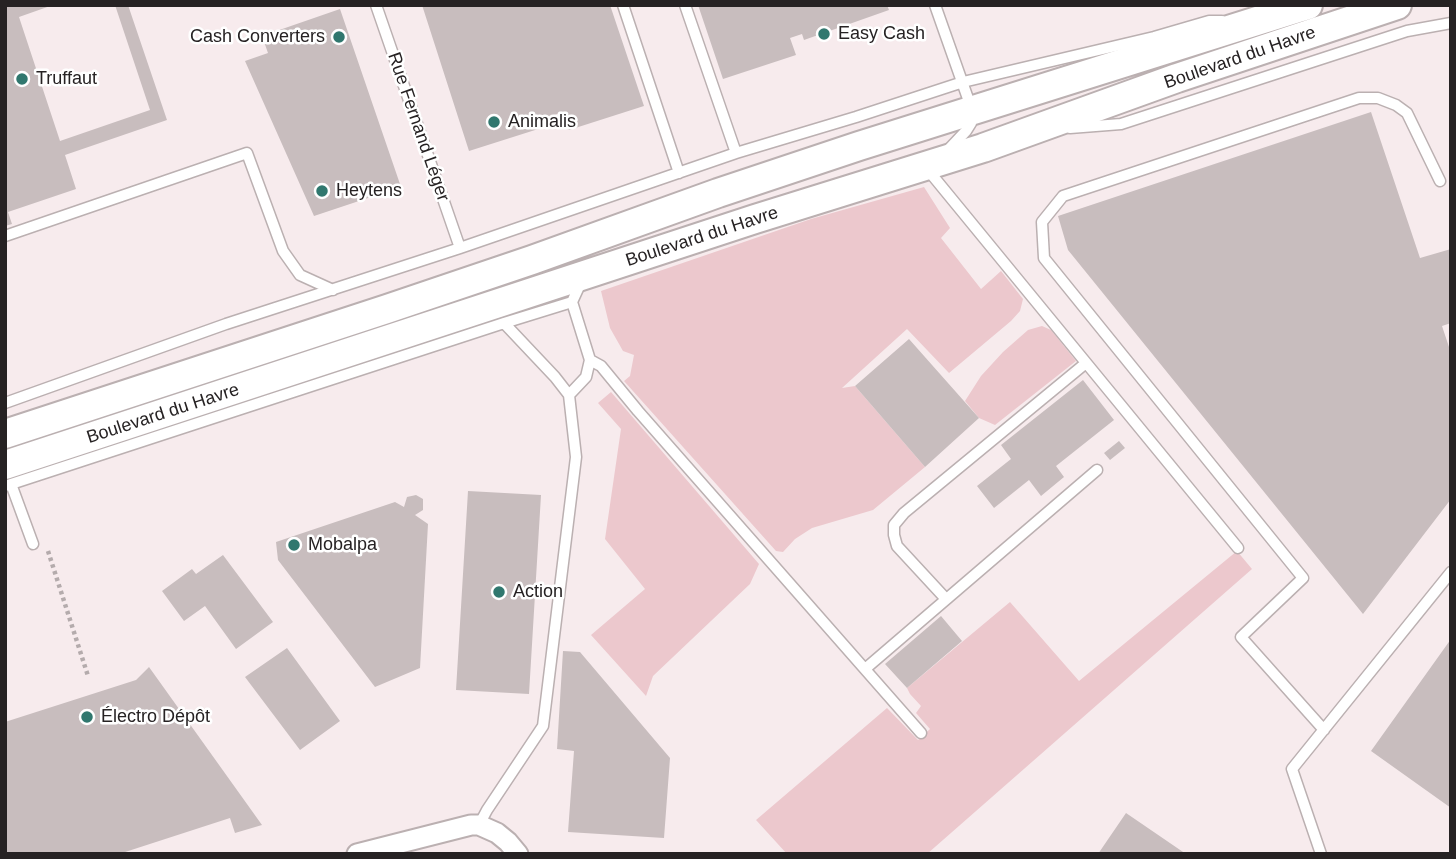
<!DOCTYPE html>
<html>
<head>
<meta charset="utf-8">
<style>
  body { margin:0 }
  #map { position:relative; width:1456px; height:859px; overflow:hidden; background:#f7ebed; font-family:Arial,sans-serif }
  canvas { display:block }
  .frame { position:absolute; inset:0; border:7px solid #262223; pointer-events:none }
</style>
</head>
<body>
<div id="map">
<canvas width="1456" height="859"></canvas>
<div class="frame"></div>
</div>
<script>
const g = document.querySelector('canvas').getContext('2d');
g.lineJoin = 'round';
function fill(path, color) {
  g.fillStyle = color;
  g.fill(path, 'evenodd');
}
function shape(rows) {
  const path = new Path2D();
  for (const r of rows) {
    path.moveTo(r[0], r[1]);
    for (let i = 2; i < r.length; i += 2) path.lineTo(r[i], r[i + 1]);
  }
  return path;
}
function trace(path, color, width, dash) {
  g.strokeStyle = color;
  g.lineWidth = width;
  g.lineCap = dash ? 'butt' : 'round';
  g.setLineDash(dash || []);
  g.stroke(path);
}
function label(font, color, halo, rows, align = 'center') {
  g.font = font + ' Arial,sans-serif';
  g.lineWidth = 5;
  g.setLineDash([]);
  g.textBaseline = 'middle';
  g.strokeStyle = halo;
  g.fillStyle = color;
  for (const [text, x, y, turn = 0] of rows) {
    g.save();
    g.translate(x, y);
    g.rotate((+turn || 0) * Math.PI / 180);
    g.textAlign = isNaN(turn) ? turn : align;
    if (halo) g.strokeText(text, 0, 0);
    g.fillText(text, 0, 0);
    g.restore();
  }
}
fill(shape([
  [924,187,950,228,941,238,981,289,1001,271,1023,299,1020,311,1011,321,949,373,907,329,842,388,855,386,925,467,873,510,812,528,795,539,783,552,776,551,624,381,630,376,634,355,623,351,610,328,601,291,811,219],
  [1042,326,1051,330,1076,361,995,425,979,418,965,401,981,376,1003,352,1028,330],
  [611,392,759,564,750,584,653,676,646,696,591,635,645,589,605,539,621,429,598,403],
  [1237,551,1252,569,927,854,787,854,756,820,887,708,918,740,930,729,916,713,921,706,910,694,907,688,1010,602,1079,681]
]), '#ecc8cd');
fill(shape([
  [5,5,53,5,19,17,60,141,150,110,115,5,128,5,167,120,65,155,76,189,8,212,12,224,5,226],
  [422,5,610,5,644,106,569,130,563,112,551,116,554,124,469,151],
  [698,5,887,5,889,10,804,40,802,34,790,38,796,55,723,79],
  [340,9,401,187,314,216,245,61,268,53,262,36],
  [1371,112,1420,258,1451,249,1451,323,1442,326,1451,353,1451,499,1363,614,1068,250,1058,216],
  [909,339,979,418,925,467,855,386],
  [1083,380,1114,420,1056,466,1064,477,1041,496,1029,480,994,508,977,486,1011,459,1001,445],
  [1119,441,1125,448,1110,460,1104,453],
  [468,491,541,495,529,694,456,690],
  [416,495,423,499,423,510,415,515,428,524,420,668,375,687,278,560,276,542,395,502,404,507,407,497],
  [223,555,273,622,236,649,205,606,184,621,162,591,192,569,196,574],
  [941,616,962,641,907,688,885,664],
  [1451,639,1451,808,1371,751],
  [287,648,340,721,300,750,245,677],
  [563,651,580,652,670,758,664,838,568,832,574,751,557,749],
  [149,667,262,825,235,833,230,818,119,854,5,854,5,722,136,680],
  [1126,813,1186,854,1098,854]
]), '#c8bdbe');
const lane = shape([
  [376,5,460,248],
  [623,5,679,173],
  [685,5,736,153],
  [935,5,972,110,971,123,966,131,950,148],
  [1070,128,1121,124,1407,31,1451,23],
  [928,170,1238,548],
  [5,236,247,153,283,251,300,275,333,290],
  [504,323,555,377,569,395,586,377,590,360,572,302,582,280],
  [590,360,601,366,638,411,921,733],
  [5,403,226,324,460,248,736,153,856,117,963,82,1154,37,1209,21,1222,21],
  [11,484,33,544],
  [5,486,504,323,572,302],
  [946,599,897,546,894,535,894,525,904,513,1086,363],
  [865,669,1097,470],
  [1324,730,1241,637,1303,578,1044,258,1042,222,1063,196,1359,98,1378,98,1396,105,1407,113,1440,181],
  [479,825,487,810,543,726,576,457,569,395],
  [1321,854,1292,769,1451,572]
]);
const street = shape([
  [357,854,471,825,479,825,497,833,508,842,518,854]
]);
const secondary = shape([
  [5,434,387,309,532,260,718,193,859,146,1308,5],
  [5,465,755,219,983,148,1177,78,1397,5]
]);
trace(lane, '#bbb0b1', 13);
trace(street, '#bbb0b1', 23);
trace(secondary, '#bbb0b1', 32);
trace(shape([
  [48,551,88,676]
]), '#b4abac', 4.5, [3.5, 3.5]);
trace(lane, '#fff', 10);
trace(street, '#fff', 19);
trace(secondary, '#fff', 28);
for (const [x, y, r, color] of [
  [824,34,7,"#30776e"],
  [339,37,7,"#30776e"],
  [22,79,7,"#30776e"],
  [494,122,7,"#30776e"],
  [322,191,7,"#30776e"],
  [294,545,7,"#30776e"],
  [499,592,7,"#30776e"],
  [87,717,7,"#30776e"]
]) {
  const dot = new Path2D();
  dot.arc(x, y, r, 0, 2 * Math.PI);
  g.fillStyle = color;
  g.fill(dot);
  trace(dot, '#fff', 2.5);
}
label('18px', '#262223', '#fff', [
  ["Easy Cash",838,34],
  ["Cash Converters",325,37,"right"],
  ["Truffaut",36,79],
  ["Animalis",508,122],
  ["Heytens",336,191],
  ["Mobalpa",308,545],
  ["Action",513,592],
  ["Électro Dépôt",101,717]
], 'left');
label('18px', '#262223', '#fff', [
  ["Boulevard du Havre",1240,58,-19],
  ["Rue Fernand Léger",418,127,71],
  ["Boulevard du Havre",702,237,-18],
  ["Boulevard du Havre",163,414,-18]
]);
</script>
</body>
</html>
